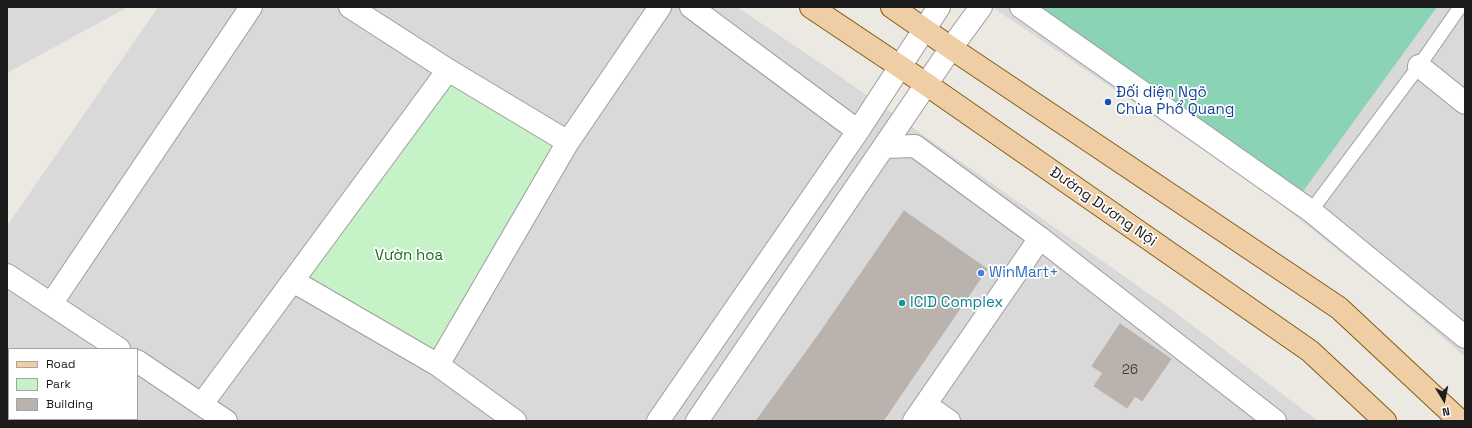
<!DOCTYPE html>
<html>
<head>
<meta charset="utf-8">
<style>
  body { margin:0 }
  #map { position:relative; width:1472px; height:428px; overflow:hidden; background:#ece9e3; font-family:"Space Grotesk",sans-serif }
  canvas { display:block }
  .frame { position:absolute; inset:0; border:8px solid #1c1c1c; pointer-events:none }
  .legend { position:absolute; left:8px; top:348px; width:130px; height:72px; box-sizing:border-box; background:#fff; border:1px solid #a4a4a4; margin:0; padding:5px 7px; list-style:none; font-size:12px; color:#1c1c1c }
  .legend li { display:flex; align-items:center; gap:8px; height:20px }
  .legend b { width:20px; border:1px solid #a4a4a4 }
  .north { position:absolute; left:1424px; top:380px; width:40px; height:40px; -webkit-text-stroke:3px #fff; paint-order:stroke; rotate:170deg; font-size:11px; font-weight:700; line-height:16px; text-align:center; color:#1c1c1c }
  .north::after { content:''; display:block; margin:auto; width:14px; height:18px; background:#1c1c1c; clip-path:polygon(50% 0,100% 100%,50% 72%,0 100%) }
</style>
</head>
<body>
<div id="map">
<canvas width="1472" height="428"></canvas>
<div class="frame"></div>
<ul class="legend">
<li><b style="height:5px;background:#f0cea5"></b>Road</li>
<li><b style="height:11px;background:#c5f2c7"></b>Park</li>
<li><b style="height:11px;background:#b9b2ad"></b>Building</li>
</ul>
<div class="north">N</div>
</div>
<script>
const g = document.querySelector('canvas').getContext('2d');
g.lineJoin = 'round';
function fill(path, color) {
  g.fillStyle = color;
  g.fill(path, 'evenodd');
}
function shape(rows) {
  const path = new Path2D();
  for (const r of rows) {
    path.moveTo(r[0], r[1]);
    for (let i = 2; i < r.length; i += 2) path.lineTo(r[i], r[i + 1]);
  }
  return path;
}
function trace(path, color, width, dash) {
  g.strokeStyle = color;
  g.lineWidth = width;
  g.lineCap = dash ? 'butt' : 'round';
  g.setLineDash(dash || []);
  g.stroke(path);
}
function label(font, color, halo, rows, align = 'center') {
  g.font = font + ' "Space Grotesk",sans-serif';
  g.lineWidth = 3.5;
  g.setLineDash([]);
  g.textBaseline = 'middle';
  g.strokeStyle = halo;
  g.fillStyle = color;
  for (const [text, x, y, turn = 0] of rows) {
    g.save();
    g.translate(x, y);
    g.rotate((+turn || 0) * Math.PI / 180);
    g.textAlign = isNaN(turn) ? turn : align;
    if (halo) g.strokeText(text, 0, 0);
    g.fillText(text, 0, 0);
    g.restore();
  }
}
fill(shape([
  [7,7,128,7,7,73],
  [158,7,737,7,835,73,1172,310,1318,421,67,421,64,419,137,419,137,349,9,349,9,383,7,381,7,226],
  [992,7,1465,7,1465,357,1389,291,1256,185],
  [7,382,9,384,9,419,63,419,66,421,7,421]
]), '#dad9d9');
fill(shape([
  [449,74,563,143,437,360,298,280]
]), '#c5f2c7');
fill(shape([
  [1030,7,1437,7,1301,194]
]), '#8ad3b5');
const building = shape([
  [904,211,987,269,883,421,756,421,817,337,904,211],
  [1120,324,1171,359,1142,401,1135,396,1127,408,1094,386,1103,373,1092,366,1120,324]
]);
fill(building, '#b9b2ad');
trace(building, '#bcb0a8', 1);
const service = shape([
  [1311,211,1419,66,1460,7]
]);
const minor = shape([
  [350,7,448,70,568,142],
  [691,7,858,131],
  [1021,7,1311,211,1465,337],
  [1419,66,1465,103],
  [884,147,915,146,1040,238,1275,421],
  [7,275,119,349],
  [293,281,438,365],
  [51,304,251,7],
  [137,361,226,421],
  [202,404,448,70],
  [926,405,949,421],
  [515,421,438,365,568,142,660,7],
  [658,421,858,131,939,7],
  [697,421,951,48,981,7],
  [914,421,1040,238]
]);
const primary = shape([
  [811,7,926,84,1310,351,1385,421],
  [892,7,951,48,1339,308,1460,421]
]);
trace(service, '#9d9d9d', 15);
trace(minor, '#9d9d9d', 24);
trace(primary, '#835b11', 24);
trace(service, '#fff', 13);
trace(minor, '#fff', 22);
trace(primary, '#f0cea5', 22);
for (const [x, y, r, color] of [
  [1108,102,4,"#1a4fb4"],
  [981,273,4,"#3f7fe0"],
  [902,303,4,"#0f9aa8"]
]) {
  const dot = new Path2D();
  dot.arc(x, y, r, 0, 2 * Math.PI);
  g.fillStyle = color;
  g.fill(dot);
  trace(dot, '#fff', 1.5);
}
label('13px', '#434240', null, [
  ["26",1130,370]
]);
label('15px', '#164399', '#fff', [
  ["Đối diện Ngõ",1116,93],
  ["Chùa Phổ Quang",1116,110]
], 'left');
label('15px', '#1c1c1c', '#fff', [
  ["Đường Dương Nội",1103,207,35]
]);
label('15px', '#186d1d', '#fff', [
  ["Vườn hoa",409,256]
]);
label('15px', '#366cbe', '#fff', [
  ["WinMart+",989,273]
], 'left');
label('15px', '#0d838f', '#fff', [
  ["ICID Complex",910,303]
], 'left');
</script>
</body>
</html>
